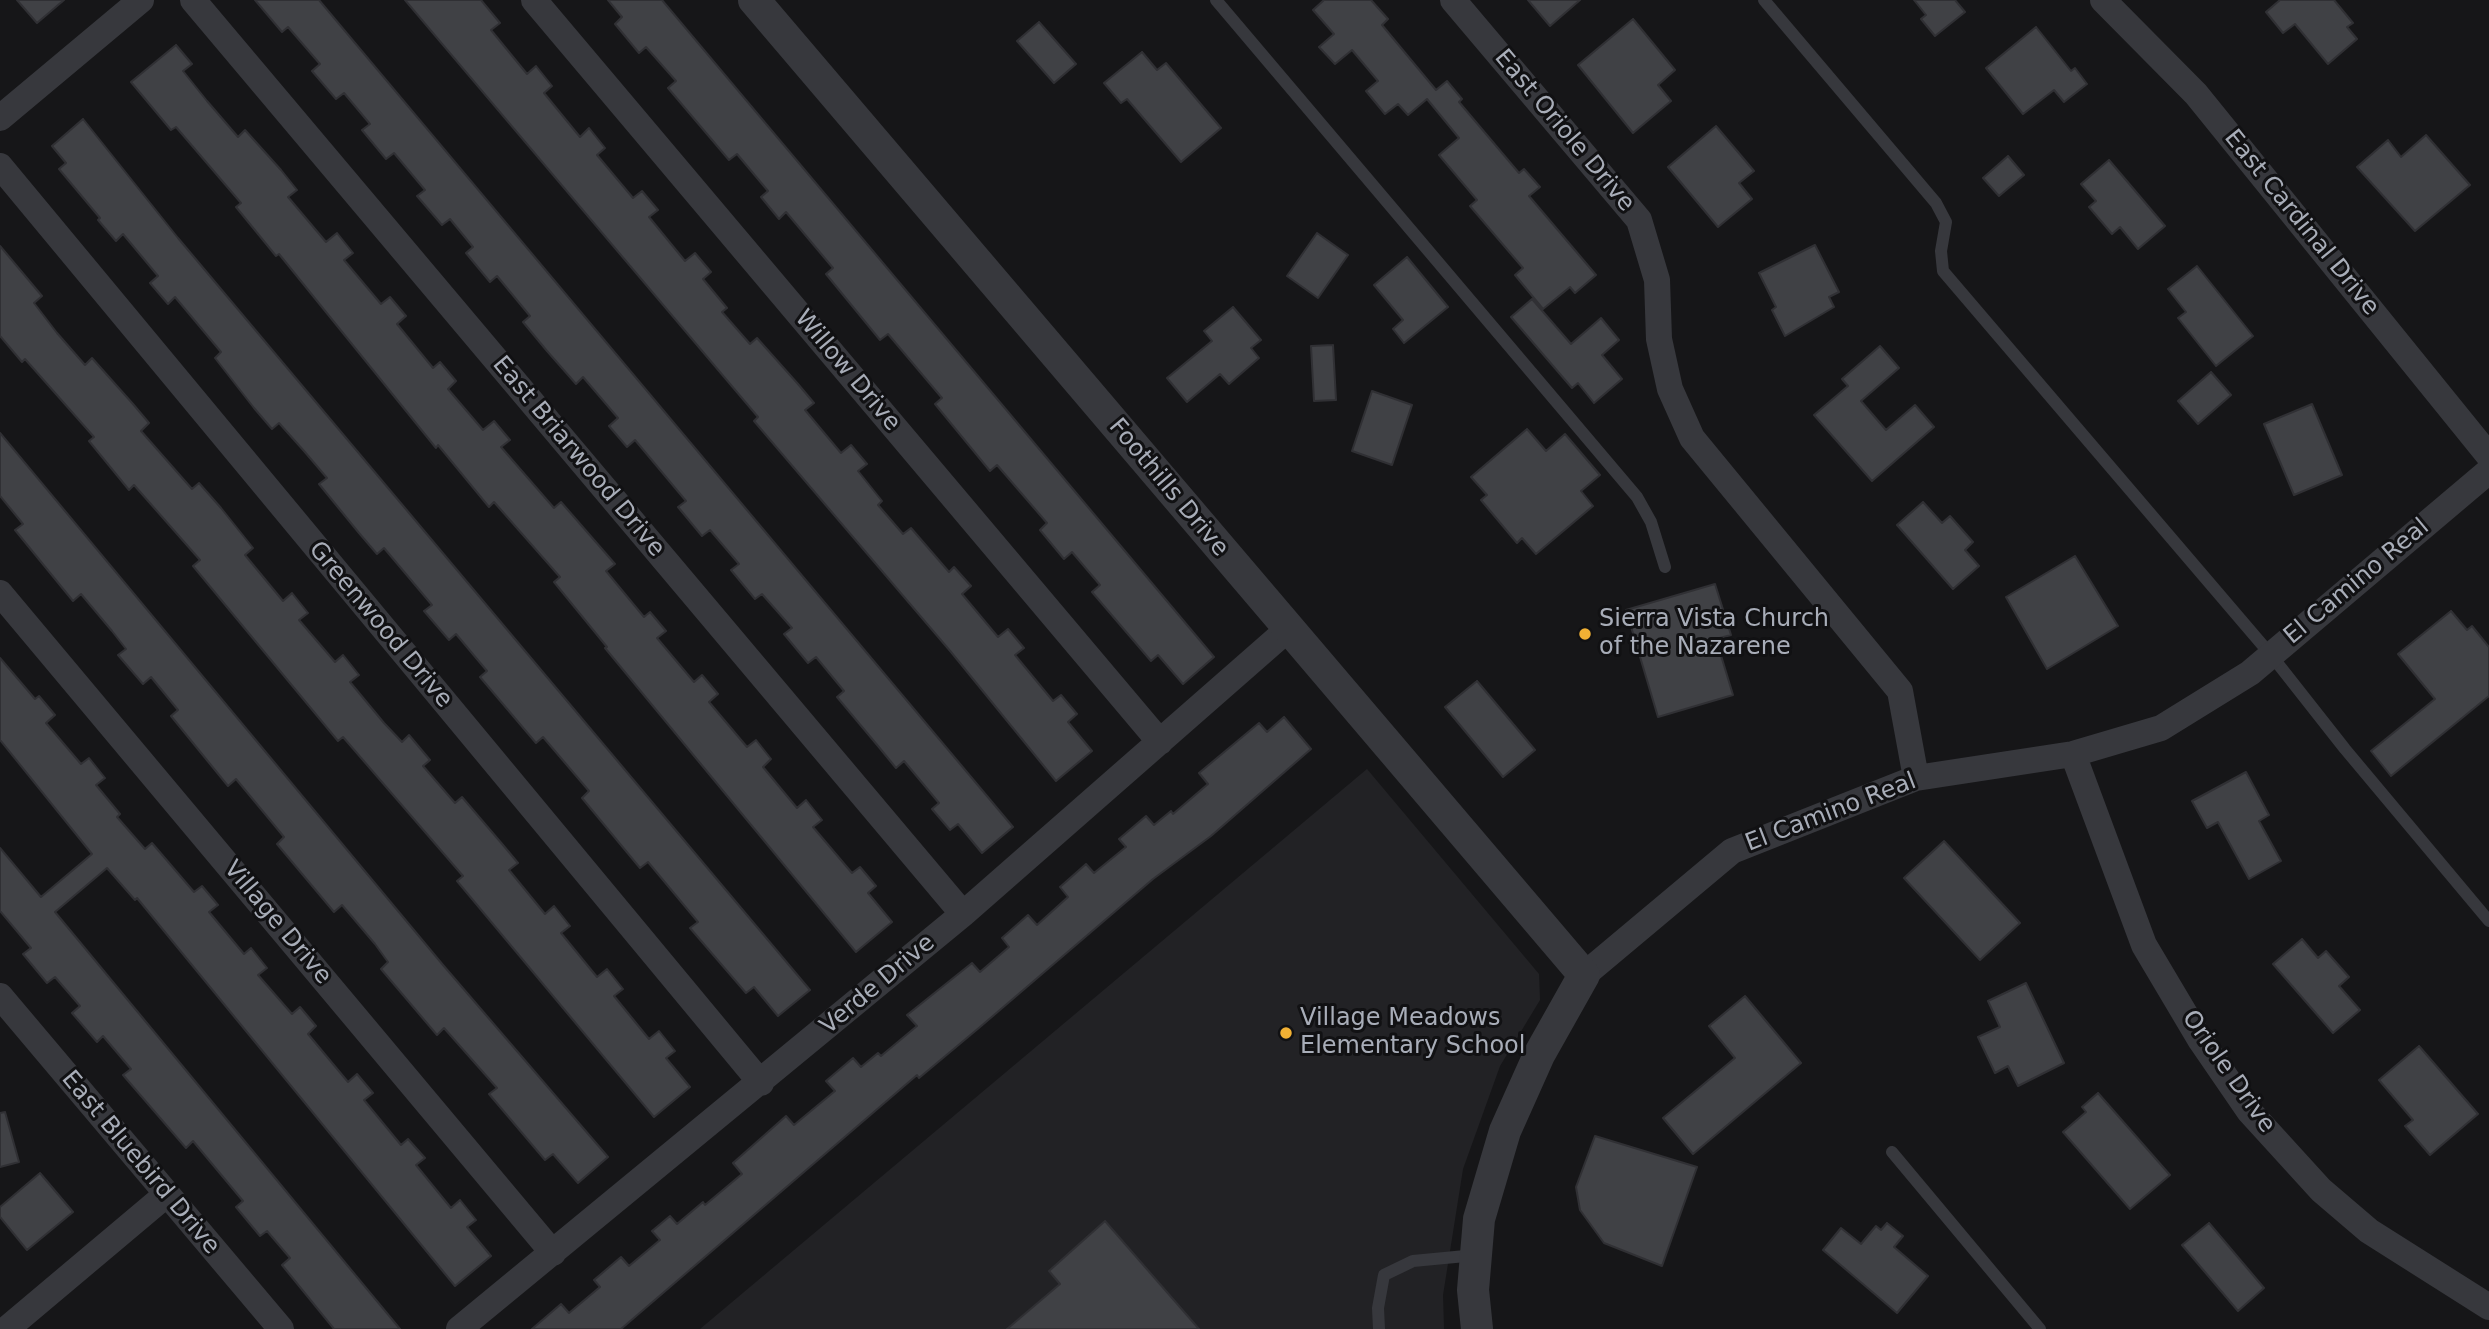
<!DOCTYPE html>
<html>
<head>
<meta charset="utf-8">
<style>
  body { margin:0 }
  canvas { display:block; background:#161618 }
</style>
</head>
<body>
<canvas width="2489" height="1329"></canvas>
<script>
const g = document.querySelector('canvas').getContext('2d');
g.lineJoin = 'round';
function fill(path, color) {
  g.fillStyle = color;
  g.fill(path, 'evenodd');
}
function shape(rows) {
  const path = new Path2D();
  for (const r of rows) {
    path.moveTo(r[0], r[1]);
    for (let i = 2; i < r.length; i += 2) path.lineTo(r[i], r[i + 1]);
  }
  return path;
}
function trace(path, color, width, dash) {
  g.strokeStyle = color;
  g.lineWidth = width;
  g.lineCap = dash ? 'butt' : 'round';
  g.setLineDash(dash || []);
  g.stroke(path);
}
function label(font, color, halo, rows, align = 'center') {
  g.font = font + ' "DejaVu Sans",sans-serif';
  g.lineWidth = 6;
  g.setLineDash([]);
  g.textBaseline = 'middle';
  g.strokeStyle = halo;
  g.fillStyle = color;
  for (const [text, x, y, turn = 0] of rows) {
    g.save();
    g.translate(x, y);
    g.rotate((+turn || 0) * Math.PI / 180);
    g.textAlign = isNaN(turn) ? turn : align;
    if (halo) g.strokeText(text, 0, 0);
    g.fillText(text, 0, 0);
    g.restore();
  }
}
fill(shape([
  [1367,769,1539,974,1540,1000,1500,1066,1463,1169,1443,1295,1444,1329,700,1329]
]), '#222225');
const building = shape([
  [17,0,64,0,37,23,17,0],
  [255,0,319,0,1013,827,982,853,958,824,950,830,932,809,939,803,904,761,896,768,878,746,837,697,844,691,816,657,808,663,784,634,792,628,762,594,755,599,731,570,739,564,710,530,702,536,678,507,686,501,635,440,627,447,609,426,618,418,583,377,576,384,547,351,523,322,530,316,497,276,490,282,466,253,473,247,450,219,442,225,417,196,425,190,394,153,386,159,362,130,370,124,344,93,336,99,312,71,320,64,288,27,282,32,255,0],
  [405,0,481,0,500,23,491,30,527,74,536,66,552,86,544,93,580,137,589,128,605,148,597,155,633,198,642,191,658,210,649,217,685,261,695,253,711,272,703,279,727,308,722,312,750,344,757,338,798,384,814,403,805,410,841,453,851,445,867,464,858,471,882,501,878,505,903,534,911,528,949,572,954,567,971,586,962,594,998,637,1008,629,1024,648,1015,655,1053,701,1061,695,1077,714,1068,722,1092,751,1056,781,951,652,754,421,758,417,405,0],
  [608,0,662,0,1214,657,1183,684,1158,655,1151,661,1092,592,1100,585,1072,552,1064,559,1040,530,1047,523,997,465,990,471,935,404,942,398,888,334,880,340,826,274,833,268,786,212,779,219,761,197,768,191,737,154,729,160,668,88,676,81,646,47,639,53,615,24,622,17,608,0],
  [1324,0,1371,0,1388,19,1382,25,1436,90,1447,81,1462,99,1459,102,1519,173,1524,169,1540,187,1529,196,1596,275,1575,293,1570,287,1543,309,1515,275,1523,268,1470,206,1477,200,1439,155,1459,138,1427,99,1408,115,1398,104,1385,114,1366,91,1378,81,1352,50,1335,64,1319,47,1334,34,1313,10,1324,0],
  [1528,0,1580,0,1550,26,1528,0],
  [1914,0,1955,0,1965,12,1935,36,1921,19,1926,15,1914,0],
  [2280,0,2334,0,2353,23,2347,27,2357,39,2328,64,2295,24,2283,33,2266,12,2280,0],
  [1633,19,1675,70,1658,85,1671,101,1633,133,1578,65,1633,19],
  [1039,22,1076,64,1054,83,1017,41,1039,22],
  [2036,27,2071,71,2075,68,2087,84,2064,102,2054,90,2023,114,1986,68,2036,27],
  [176,45,192,64,183,71,207,101,238,137,245,130,281,170,297,190,288,197,326,242,337,233,353,253,344,260,381,304,390,297,406,316,397,324,433,368,440,362,456,381,448,389,483,430,494,421,510,440,501,447,554,508,561,502,615,564,606,571,644,617,650,612,666,631,657,638,694,682,702,675,718,694,709,702,747,747,756,740,771,759,763,767,797,808,806,800,822,820,813,827,852,873,860,867,876,886,868,893,892,922,856,952,605,648,607,647,554,582,560,577,494,502,489,507,438,445,436,448,279,254,276,256,236,207,241,203,176,127,171,130,131,82,176,45],
  [1142,52,1157,70,1166,63,1221,128,1181,162,1127,99,1121,103,1104,83,1142,52],
  [83,119,178,238,810,990,778,1016,754,987,746,993,690,928,698,922,648,862,640,868,582,798,589,791,543,737,536,743,480,677,487,671,456,634,449,640,424,611,432,605,384,548,377,554,359,533,319,484,327,478,304,451,279,423,272,429,254,408,215,358,221,352,175,297,168,304,150,283,158,276,123,234,116,241,98,220,100,218,59,169,66,163,52,146,83,119],
  [1716,126,1754,171,1739,183,1752,199,1718,227,1668,167,1716,126],
  [2426,135,2470,185,2415,231,2357,167,2388,140,2401,157,2426,135],
  [2008,156,2024,175,1999,196,1983,178,2008,156],
  [2109,160,2165,226,2138,249,2120,227,2112,234,2089,207,2096,201,2081,184,2109,160],
  [1317,233,1348,255,1318,298,1287,276,1317,233],
  [1815,245,1839,292,1829,297,1834,307,1785,336,1772,310,1776,307,1759,273,1815,245],
  [0,246,42,296,34,303,57,333,85,365,92,358,133,404,149,423,141,431,192,489,199,483,221,508,253,548,245,555,283,601,292,593,308,613,299,620,335,662,343,655,359,675,350,682,384,723,402,742,409,735,430,760,423,766,455,803,462,797,503,845,518,863,509,870,545,914,554,906,570,926,561,933,597,977,607,969,623,989,614,996,649,1039,659,1031,675,1051,666,1058,690,1087,654,1117,457,881,463,876,343,737,338,741,193,566,200,560,134,485,129,490,89,441,94,437,25,359,22,362,0,336,0,246],
  [1407,257,1448,307,1404,343,1393,329,1403,320,1374,285,1407,257],
  [2197,266,2253,336,2216,366,2178,318,2186,312,2168,289,2197,266],
  [1532,299,1571,344,1601,318,1619,340,1602,355,1622,379,1594,403,1578,383,1572,388,1511,317,1532,299],
  [1233,307,1261,340,1251,348,1259,358,1229,384,1220,374,1187,402,1167,378,1212,341,1204,331,1233,307],
  [1333,345,1336,400,1314,401,1311,346,1333,345],
  [1880,346,1899,368,1861,401,1886,430,1915,405,1934,427,1872,481,1814,415,1848,386,1842,379,1880,346],
  [2211,372,2231,395,2198,424,2178,401,2211,372],
  [1372,391,1412,405,1392,465,1352,451,1372,391],
  [2312,404,2342,475,2294,495,2264,424,2312,404],
  [1527,429,1546,451,1565,434,1600,475,1581,491,1593,506,1536,554,1522,538,1517,543,1481,500,1487,495,1471,477,1527,429],
  [0,433,443,965,608,1157,578,1183,553,1154,545,1160,489,1094,497,1088,444,1028,437,1035,381,969,388,962,375,944,342,905,334,912,277,844,284,837,270,820,236,779,228,786,171,716,178,710,151,677,143,684,118,655,126,649,112,631,81,594,73,601,15,530,23,524,0,496,0,433],
  [1923,502,1942,523,1950,516,1973,542,1965,550,1979,566,1953,589,1897,525,1923,502],
  [2075,556,2118,626,2047,669,2006,597,2075,556],
  [1715,584,1731,635,1716,639,1733,695,1658,717,1626,610,1715,584],
  [2451,611,2467,630,2472,626,2489,647,2489,696,2391,776,2371,751,2435,699,2398,654,2451,611],
  [0,658,35,699,39,696,55,715,46,723,81,764,89,758,105,778,96,785,120,814,117,817,145,849,152,843,194,892,202,886,218,905,209,912,244,954,251,948,267,968,258,975,292,1014,300,1007,316,1026,308,1034,348,1082,357,1074,373,1093,364,1100,401,1145,408,1139,425,1158,416,1165,451,1208,460,1200,476,1220,467,1227,491,1256,455,1286,137,898,135,900,107,868,55,912,400,1329,334,1329,282,1265,290,1258,267,1231,260,1236,236,1207,243,1201,193,1141,186,1148,123,1075,131,1069,103,1036,97,1042,72,1013,80,1006,55,977,47,983,23,954,31,948,0,911,0,848,41,897,92,854,0,740,0,658],
  [1477,681,1535,750,1503,777,1445,707,1477,681],
  [1284,717,1311,749,1211,836,1153,879,980,1027,919,1078,917,1075,621,1329,532,1329,561,1304,569,1313,600,1287,594,1280,621,1257,629,1266,660,1240,652,1231,670,1216,677,1224,703,1202,705,1205,742,1174,733,1163,786,1116,794,1125,835,1091,826,1081,853,1058,861,1067,878,1053,881,1056,917,1026,907,1015,972,963,980,972,1009,947,1002,938,1028,915,1037,925,1068,897,1060,887,1086,864,1094,873,1126,847,1119,839,1146,816,1154,825,1171,811,1173,814,1208,784,1199,773,1259,723,1267,732,1284,717],
  [2246,772,2269,815,2259,821,2281,861,2249,879,2218,822,2207,828,2192,801,2246,772],
  [1944,841,2020,923,1980,960,1904,878,1944,841],
  [2302,939,2318,958,2326,951,2349,977,2339,986,2360,1010,2333,1033,2273,964,2302,939],
  [2026,983,2064,1063,2018,1086,2008,1066,1995,1073,1978,1037,2000,1027,1988,1001,2026,983],
  [1745,996,1801,1063,1693,1154,1663,1118,1735,1058,1709,1026,1745,996],
  [2419,1046,2478,1114,2430,1155,2405,1126,2413,1120,2379,1080,2419,1046],
  [2098,1093,2170,1175,2130,1209,2063,1132,2086,1112,2082,1107,2098,1093],
  [5,1112,19,1162,0,1167,0,1113,5,1112],
  [1595,1136,1697,1167,1662,1266,1604,1243,1580,1210,1576,1187,1595,1136],
  [40,1173,73,1212,27,1250,0,1217,0,1207,40,1173],
  [1105,1221,1199,1329,1007,1329,1060,1284,1049,1271,1105,1221],
  [1887,1223,1903,1236,1894,1247,1928,1276,1897,1313,1823,1250,1841,1228,1861,1244,1876,1226,1881,1230,1887,1223],
  [2209,1223,2264,1288,2238,1311,2182,1245,2209,1223]
]);
fill(building, '#404145');
trace(building, '#303034', 2);
trace(shape([
  [1216,0,1637,497,1651,522,1665,567],
  [1764,0,1936,203,1946,222,1941,251,1943,271,2271,655,2345,749,2489,921],
  [1892,1152,2040,1329],
  [1379,1329,1378,1308,1384,1275,1413,1261,1476,1255]
]), '#37383d', 12);
trace(shape([
  [193,0,963,914],
  [534,0,1160,742],
  [1453,0,1639,220,1657,280,1659,339,1670,389,1692,438,1900,691,1916,778],
  [2103,0,2196,94,2489,456],
  [0,118,141,0],
  [0,166,761,1083],
  [0,593,553,1253],
  [2073,754,2144,945,2201,1041,2249,1111,2321,1190,2369,1231,2489,1307],
  [1584,975,1732,851,1916,778,2073,754,2161,728,2250,673,2489,471],
  [0,996,281,1329],
  [9,1327,167,1194],
  [459,1329,963,914,1287,630]
]), '#37383d', 26);
trace(shape([
  [754,0,1584,975,1539,1055,1505,1131,1479,1219,1473,1290,1477,1329]
]), '#37383d', 32);
for (const [x, y, r, color] of [
  [1585,634,7,"#f2b134"],
  [1286,1033,7,"#f2b134"]
]) {
  const dot = new Path2D();
  dot.arc(x, y, r, 0, 2 * Math.PI);
  g.fillStyle = color;
  g.fill(dot);
  trace(dot, '#111113', 2.5);
}
label('24px', '#a8adb8', '#111113', [
  ["East Oriole Drive",1564,131,50],
  ["East Cardinal Drive",2301,223,51],
  ["Willow Drive",847,371,50],
  ["East Briarwood Drive",578,457,50],
  ["Foothills Drive",1168,488,50],
  ["El Camino Real",2357,582,-40],
  ["Greenwood Drive",380,625,50],
  ["El Camino Real",1831,813,-21],
  ["Village Drive",277,923,50],
  ["Verde Drive",878,985,-40],
  ["Oriole Drive",2228,1072,55],
  ["East Bluebird Drive",140,1163,50]
]);
label('24px', '#a8adb8', '#111113', [
  ["Sierra Vista Church",1599,620],
  ["of the Nazarene",1599,648],
  ["Village Meadows",1300,1019],
  ["Elementary School",1300,1047]
], 'left');
</script>
</body>
</html>
